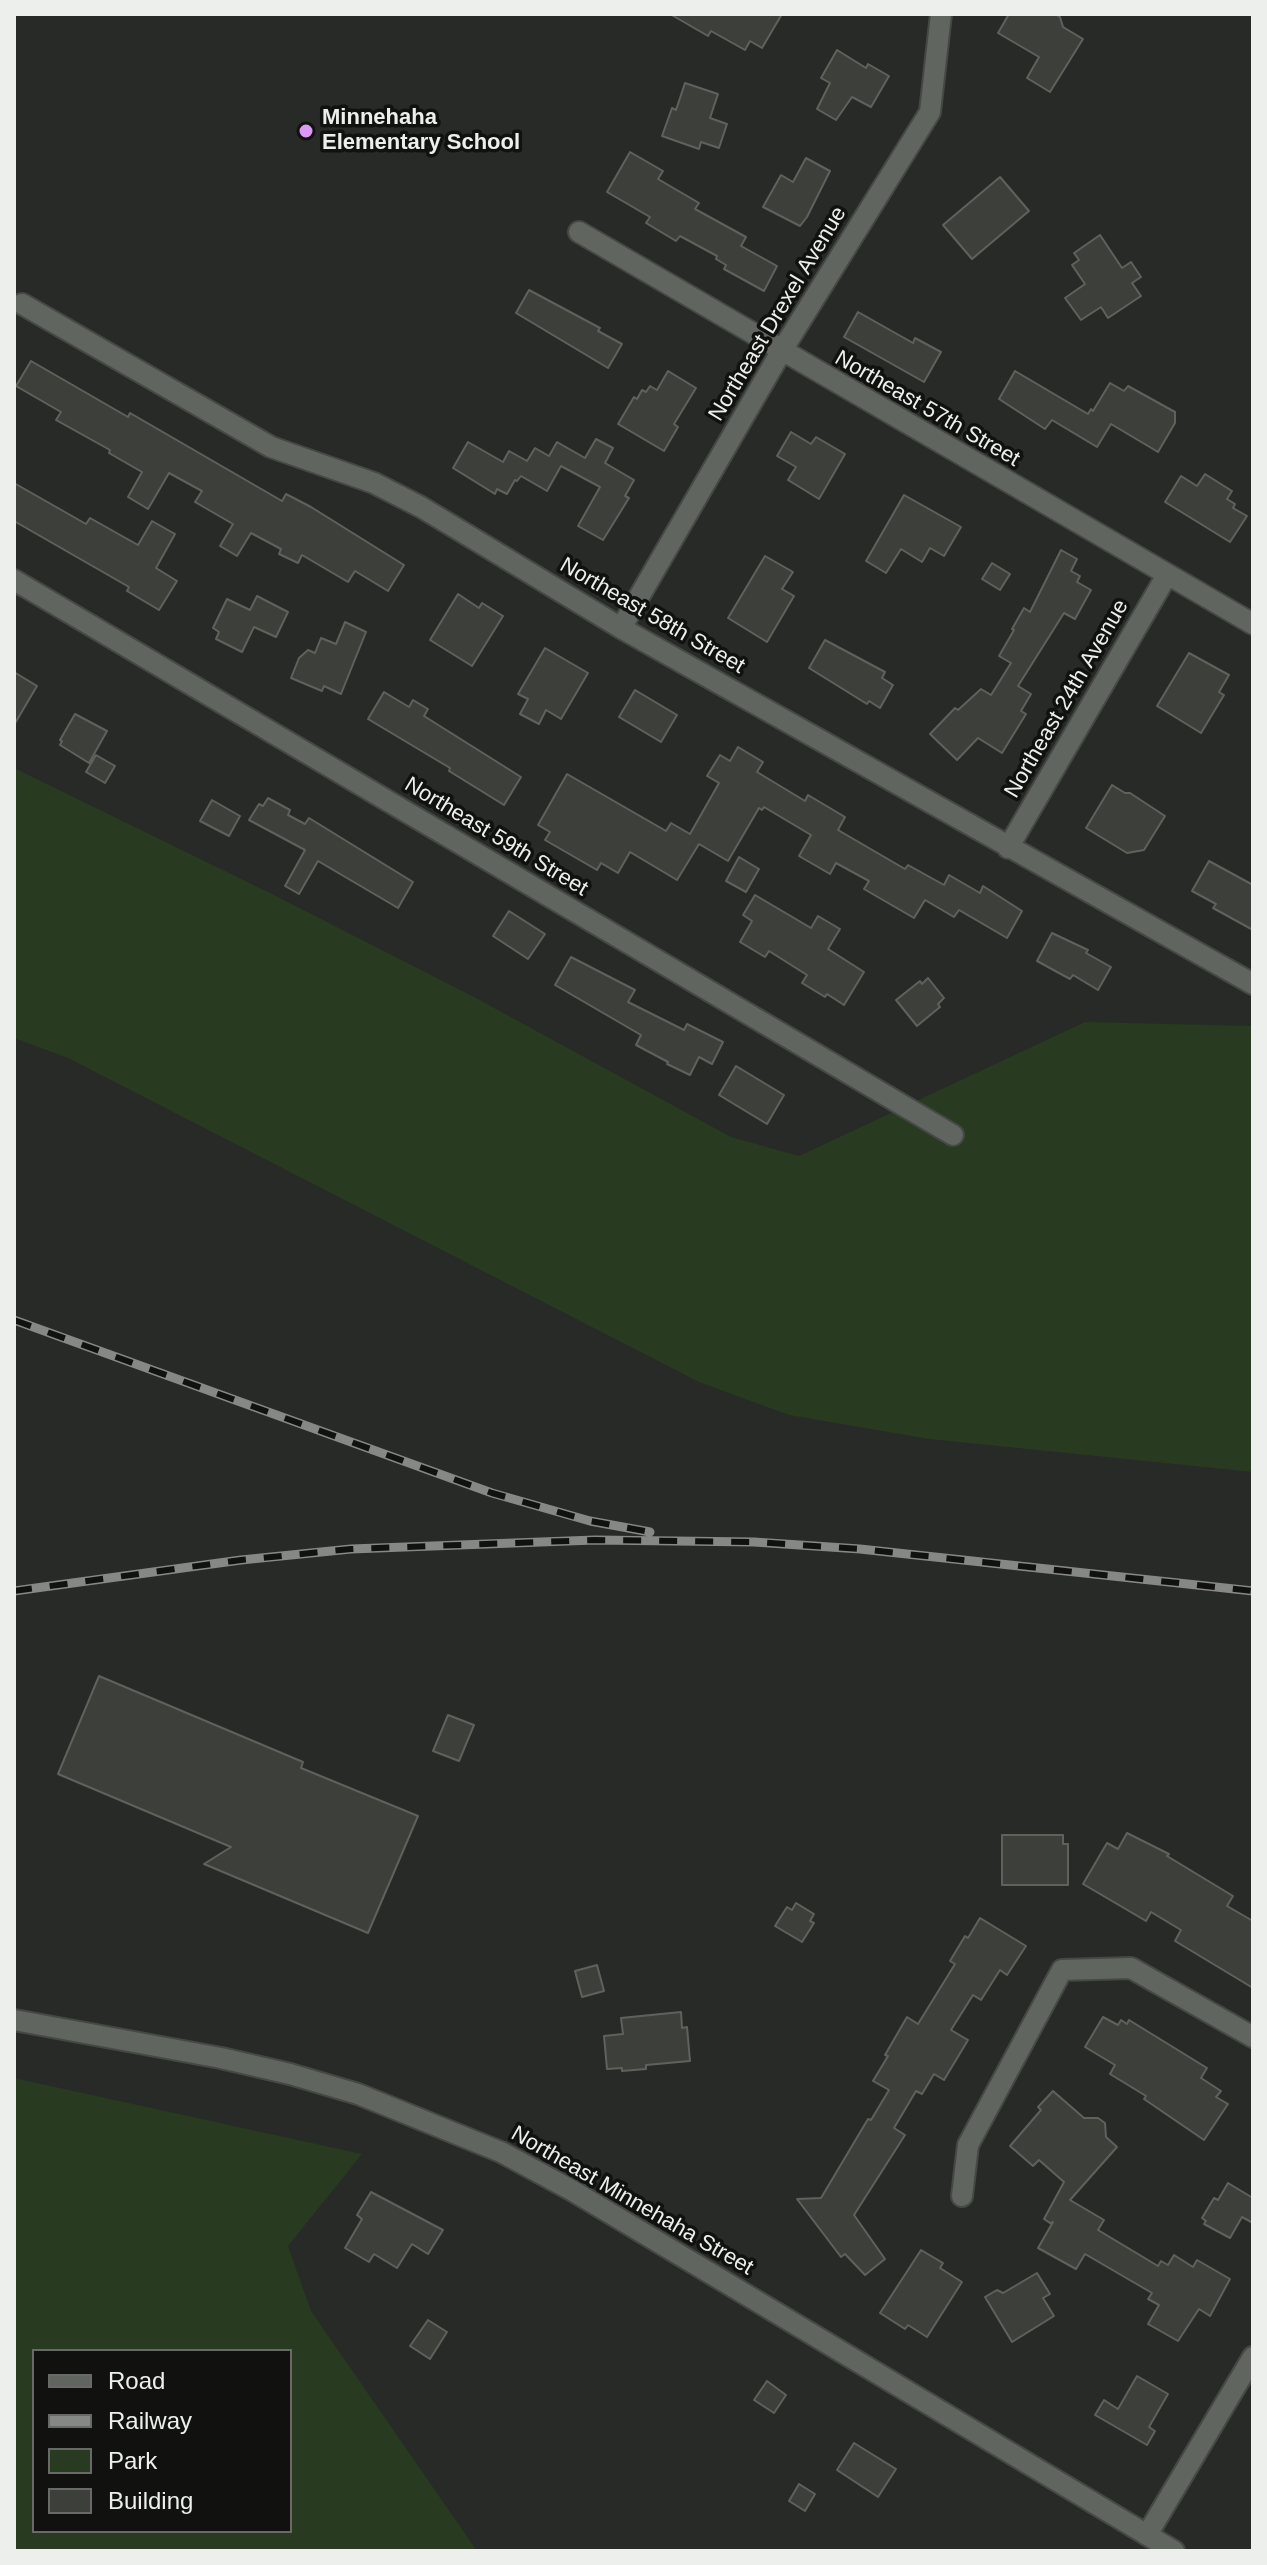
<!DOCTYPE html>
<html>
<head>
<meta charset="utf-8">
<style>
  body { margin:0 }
  #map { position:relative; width:1267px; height:2565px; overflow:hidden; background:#272a26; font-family:Arial,sans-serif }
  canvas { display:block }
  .frame { position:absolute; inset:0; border:16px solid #ecefeb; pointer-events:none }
  .legend { position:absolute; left:32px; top:2349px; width:260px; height:184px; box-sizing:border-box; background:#111210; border:2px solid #696a68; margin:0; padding:10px 14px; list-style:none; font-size:24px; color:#ecefeb }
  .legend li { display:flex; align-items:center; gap:16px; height:40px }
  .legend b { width:40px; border:2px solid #696a68 }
</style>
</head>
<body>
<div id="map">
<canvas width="1267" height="2565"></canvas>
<div class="frame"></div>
<ul class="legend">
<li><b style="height:10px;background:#61655f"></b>Road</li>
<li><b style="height:10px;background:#858884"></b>Railway</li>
<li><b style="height:22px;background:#283a20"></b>Park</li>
<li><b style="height:22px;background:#3c3f3a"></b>Building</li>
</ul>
</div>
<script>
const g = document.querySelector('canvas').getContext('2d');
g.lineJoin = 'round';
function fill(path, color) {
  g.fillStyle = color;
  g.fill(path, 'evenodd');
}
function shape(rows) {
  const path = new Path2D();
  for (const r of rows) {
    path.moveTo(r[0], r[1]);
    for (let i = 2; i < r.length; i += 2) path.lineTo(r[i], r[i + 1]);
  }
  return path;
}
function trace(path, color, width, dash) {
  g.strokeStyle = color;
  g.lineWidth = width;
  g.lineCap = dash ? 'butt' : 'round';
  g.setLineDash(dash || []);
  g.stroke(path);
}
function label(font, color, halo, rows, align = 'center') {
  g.font = font + ' Arial,sans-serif';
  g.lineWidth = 7;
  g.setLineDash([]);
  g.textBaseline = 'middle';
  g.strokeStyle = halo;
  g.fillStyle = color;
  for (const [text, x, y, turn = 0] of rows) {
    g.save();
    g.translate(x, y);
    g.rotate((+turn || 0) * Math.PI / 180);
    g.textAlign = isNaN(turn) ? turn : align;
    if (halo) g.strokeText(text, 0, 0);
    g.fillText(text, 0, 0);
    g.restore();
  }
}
fill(shape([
  [14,768,274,895,474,997,731,1137,799,1156,1085,1022,1253,1026,1253,1472,929,1439,789,1415,699,1382,68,1058,14,1038],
  [14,2078,362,2154,288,2246,311,2311,477,2551,14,2551],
  [34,2351,290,2351,290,2531,34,2531]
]), '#283a20');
const building = shape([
  [670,14,782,14,762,48,750,41,745,50,711,31,708,36,670,14],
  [1009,14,1055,14,1060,17,1063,27,1083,39,1050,92,1027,78,1039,57,998,33,1009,14],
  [837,50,866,68,868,64,889,76,871,107,852,97,836,120,817,109,830,83,821,78,837,50],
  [685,83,718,94,710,118,727,124,719,148,701,142,699,149,662,136,672,108,676,110,685,83],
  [630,152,663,171,658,179,699,203,695,209,746,237,741,246,777,266,764,291,724,269,726,265,716,259,717,256,680,236,676,241,646,223,650,217,607,192,630,152],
  [806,158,830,171,807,217,800,226,763,207,781,175,793,182,806,158],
  [1000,177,1029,211,972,259,943,225,1000,177],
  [1100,235,1122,268,1131,262,1141,277,1132,283,1141,296,1108,318,1101,307,1081,320,1065,298,1085,284,1072,265,1079,260,1074,253,1100,235],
  [529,290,600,328,598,331,622,344,608,368,516,313,529,290],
  [858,312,913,343,915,338,941,352,924,382,844,337,858,312],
  [31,361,128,417,130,413,282,501,286,494,311,507,404,565,388,591,355,571,348,582,302,555,298,563,279,554,281,549,251,533,237,556,220,546,233,524,195,502,202,491,169,473,148,509,128,497,142,472,109,453,110,450,56,420,61,412,16,386,31,361],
  [668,371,696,388,674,424,678,427,664,451,618,424,634,397,637,399,642,390,646,392,650,386,657,390,668,371],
  [1015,371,1088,414,1091,409,1093,411,1110,383,1124,391,1128,386,1175,412,1175,423,1158,452,1111,424,1097,447,1052,420,1045,429,999,399,1015,371],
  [791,432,811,444,816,437,845,454,819,499,788,480,796,467,777,456,791,432],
  [596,439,613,448,605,463,634,480,625,496,629,498,603,540,578,526,600,487,561,466,547,491,521,476,517,481,515,480,507,494,497,489,495,494,453,468,468,442,503,462,509,451,527,461,535,448,549,456,557,442,585,458,596,439],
  [1205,474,1232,491,1227,499,1235,504,1233,508,1247,516,1230,542,1165,502,1181,476,1197,486,1205,474],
  [14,483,86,524,90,518,138,545,152,521,175,534,156,568,177,581,159,610,127,591,129,587,14,521,14,483],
  [904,495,961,527,944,556,930,548,922,562,901,549,886,573,866,561,904,495],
  [1061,550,1077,559,1071,571,1080,576,1077,582,1091,590,1075,619,1064,613,1018,686,1031,694,1021,711,1026,714,1002,753,978,738,957,760,930,734,955,708,958,710,981,689,991,695,1011,663,999,656,1014,630,1012,629,1024,608,1030,612,1061,550],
  [765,556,793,572,782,589,794,596,767,642,728,618,765,556],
  [992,563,1010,574,1000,590,982,579,992,563],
  [458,594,479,608,482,603,503,616,472,666,430,640,458,594],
  [257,596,288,612,276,637,254,627,242,652,216,639,219,632,213,628,227,599,250,610,257,596],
  [345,622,366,632,341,694,324,686,322,691,291,678,299,658,308,650,315,653,321,638,336,644,345,622],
  [825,640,885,672,882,678,893,685,880,708,869,701,867,704,809,668,825,640],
  [545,648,588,673,561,719,546,710,539,724,520,714,528,699,518,694,545,648],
  [1189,653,1229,675,1219,692,1224,695,1201,733,1157,706,1189,653],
  [14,672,37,686,14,725,14,672],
  [635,690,677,715,661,742,619,717,635,690],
  [384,692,409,707,413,700,428,709,424,716,521,777,504,805,449,771,450,768,368,719,384,692],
  [75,714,107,731,89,763,60,745,62,741,60,740,75,714],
  [738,747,763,762,757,772,805,801,808,795,845,817,838,830,905,869,908,865,944,885,949,875,980,893,983,886,1022,911,1007,938,959,910,954,917,925,900,914,918,864,889,869,881,836,863,830,874,799,856,811,835,764,807,762,810,759,808,728,861,699,844,677,880,630,852,618,873,601,863,597,870,545,840,550,832,538,825,567,774,666,831,671,823,690,834,719,783,707,776,720,755,730,761,738,747],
  [96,755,115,766,105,783,86,772,96,755],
  [1112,785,1125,793,1130,793,1165,816,1144,850,1127,853,1086,828,1112,785],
  [268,798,290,810,288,815,305,824,309,818,413,882,398,908,318,861,299,894,285,886,305,850,249,820,259,804,263,806,268,798],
  [212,800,240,816,229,836,200,821,212,800],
  [739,857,759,869,746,892,726,881,739,857],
  [1209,861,1253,885,1253,930,1213,908,1216,904,1192,891,1209,861],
  [755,895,811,928,818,916,840,929,828,949,864,972,844,1005,827,994,825,997,802,983,807,975,769,951,765,957,740,942,752,921,743,915,755,895],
  [509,911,545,934,528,959,493,936,509,911],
  [1052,933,1088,950,1086,953,1111,967,1098,990,1073,975,1070,979,1037,961,1052,933],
  [571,957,635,990,628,1002,684,1030,687,1024,723,1042,712,1064,699,1057,690,1075,667,1064,668,1062,636,1045,641,1035,555,985,571,957],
  [928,978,944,998,938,1004,940,1007,917,1026,896,1000,920,981,922,984,928,978],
  [736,1066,784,1095,767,1124,719,1095,736,1066],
  [99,1676,303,1762,301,1768,418,1816,368,1933,204,1864,231,1847,58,1774,99,1676],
  [448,1715,474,1725,459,1761,433,1751,448,1715],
  [1127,1833,1169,1854,1167,1856,1233,1896,1227,1906,1253,1921,1253,1988,1175,1941,1181,1930,1151,1912,1146,1921,1083,1884,1107,1843,1118,1849,1127,1833],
  [1002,1835,1063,1835,1063,1844,1068,1844,1068,1885,1002,1885,1002,1835],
  [796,1903,814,1914,810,1921,814,1923,802,1942,775,1926,787,1907,792,1910,796,1903],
  [980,1918,1026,1946,1007,1975,1000,1970,981,2000,973,1995,951,2030,968,2040,944,2080,934,2074,922,2094,916,2091,894,2128,905,2135,854,2215,885,2259,865,2275,845,2254,841,2257,797,2199,821,2198,868,2119,871,2120,889,2090,873,2081,888,2056,885,2055,907,2017,918,2024,955,1964,950,1961,965,1936,968,1938,980,1918],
  [597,1965,604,1991,582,1997,575,1971,597,1965],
  [681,2012,682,2028,687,2027,690,2061,646,2065,646,2069,622,2071,622,2068,607,2069,604,2036,623,2034,621,2018,681,2012],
  [1103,2017,1118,2025,1121,2020,1127,2024,1129,2020,1207,2068,1201,2078,1221,2091,1216,2097,1228,2104,1204,2140,1144,2099,1146,2096,1110,2074,1115,2065,1085,2047,1103,2017],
  [1053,2091,1084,2118,1098,2118,1105,2123,1106,2137,1117,2147,1070,2200,1104,2220,1098,2230,1158,2266,1161,2261,1168,2265,1174,2255,1193,2267,1197,2260,1230,2279,1210,2316,1199,2309,1178,2341,1148,2324,1159,2305,1148,2299,1152,2293,1085,2254,1076,2269,1038,2248,1053,2222,1050,2223,1044,2219,1064,2182,1039,2160,1033,2166,1010,2146,1041,2110,1038,2107,1053,2091],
  [1228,2183,1253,2198,1253,2223,1242,2217,1230,2238,1204,2224,1206,2221,1202,2218,1214,2198,1218,2200,1228,2183],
  [371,2192,443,2230,428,2254,412,2244,397,2268,374,2254,369,2262,345,2248,362,2219,357,2215,371,2192],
  [921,2250,943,2263,940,2268,962,2282,927,2337,908,2325,905,2329,880,2313,921,2250],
  [1037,2273,1050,2294,1043,2298,1054,2316,1012,2342,985,2297,997,2290,1003,2293,1037,2273],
  [428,2320,447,2332,430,2359,410,2346,428,2320],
  [1137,2376,1168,2394,1149,2427,1155,2431,1147,2445,1095,2415,1104,2400,1118,2409,1137,2376],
  [767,2381,786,2395,774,2413,754,2400,767,2381],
  [854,2443,896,2469,878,2497,837,2470,854,2443],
  [799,2484,815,2494,805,2511,789,2501,799,2484]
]);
fill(building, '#3c3f3a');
trace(building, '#5e625d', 2);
const minor = shape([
  [579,232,1253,624],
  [22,304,271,447,374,483,421,507,621,628,1253,984],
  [14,580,953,1135],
  [621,628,781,352,930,112,941,14],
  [1008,848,1167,575],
  [962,2196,968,2145,1062,1970,1131,1968,1253,2037],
  [1147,2535,1253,2357]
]);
const secondary = shape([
  [14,2020,221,2058,290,2074,358,2094,501,2152,573,2191,1174,2551]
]);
trace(minor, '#454844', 24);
trace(secondary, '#454844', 24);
trace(minor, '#61655f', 20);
trace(secondary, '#61655f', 20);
const rail = shape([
  [14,1320,492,1493,590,1521,650,1532],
  [14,1591,241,1560,351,1549,595,1540,754,1542,860,1549,1253,1591]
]);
trace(rail, '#858884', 9);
trace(rail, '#111210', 6, [18]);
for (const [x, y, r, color] of [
  [306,131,8,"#db99f5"]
]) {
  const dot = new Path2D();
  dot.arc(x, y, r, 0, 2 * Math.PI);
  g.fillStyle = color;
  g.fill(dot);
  trace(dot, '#111210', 3);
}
label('bold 22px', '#ecefeb', '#111210', [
  ["Minnehaha",322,118],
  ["Elementary School",322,143]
], 'left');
label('22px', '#ecefeb', '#111210', [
  ["Northeast Drexel Avenue",778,314,-59],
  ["Northeast 57th Street",927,409,30],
  ["Northeast 58th Street",652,616,30],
  ["Northeast 24th Avenue",1067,699,-60],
  ["Northeast 59th Street",496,837,31],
  ["Northeast Minnehaha Street",632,2201,30]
]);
</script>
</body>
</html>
